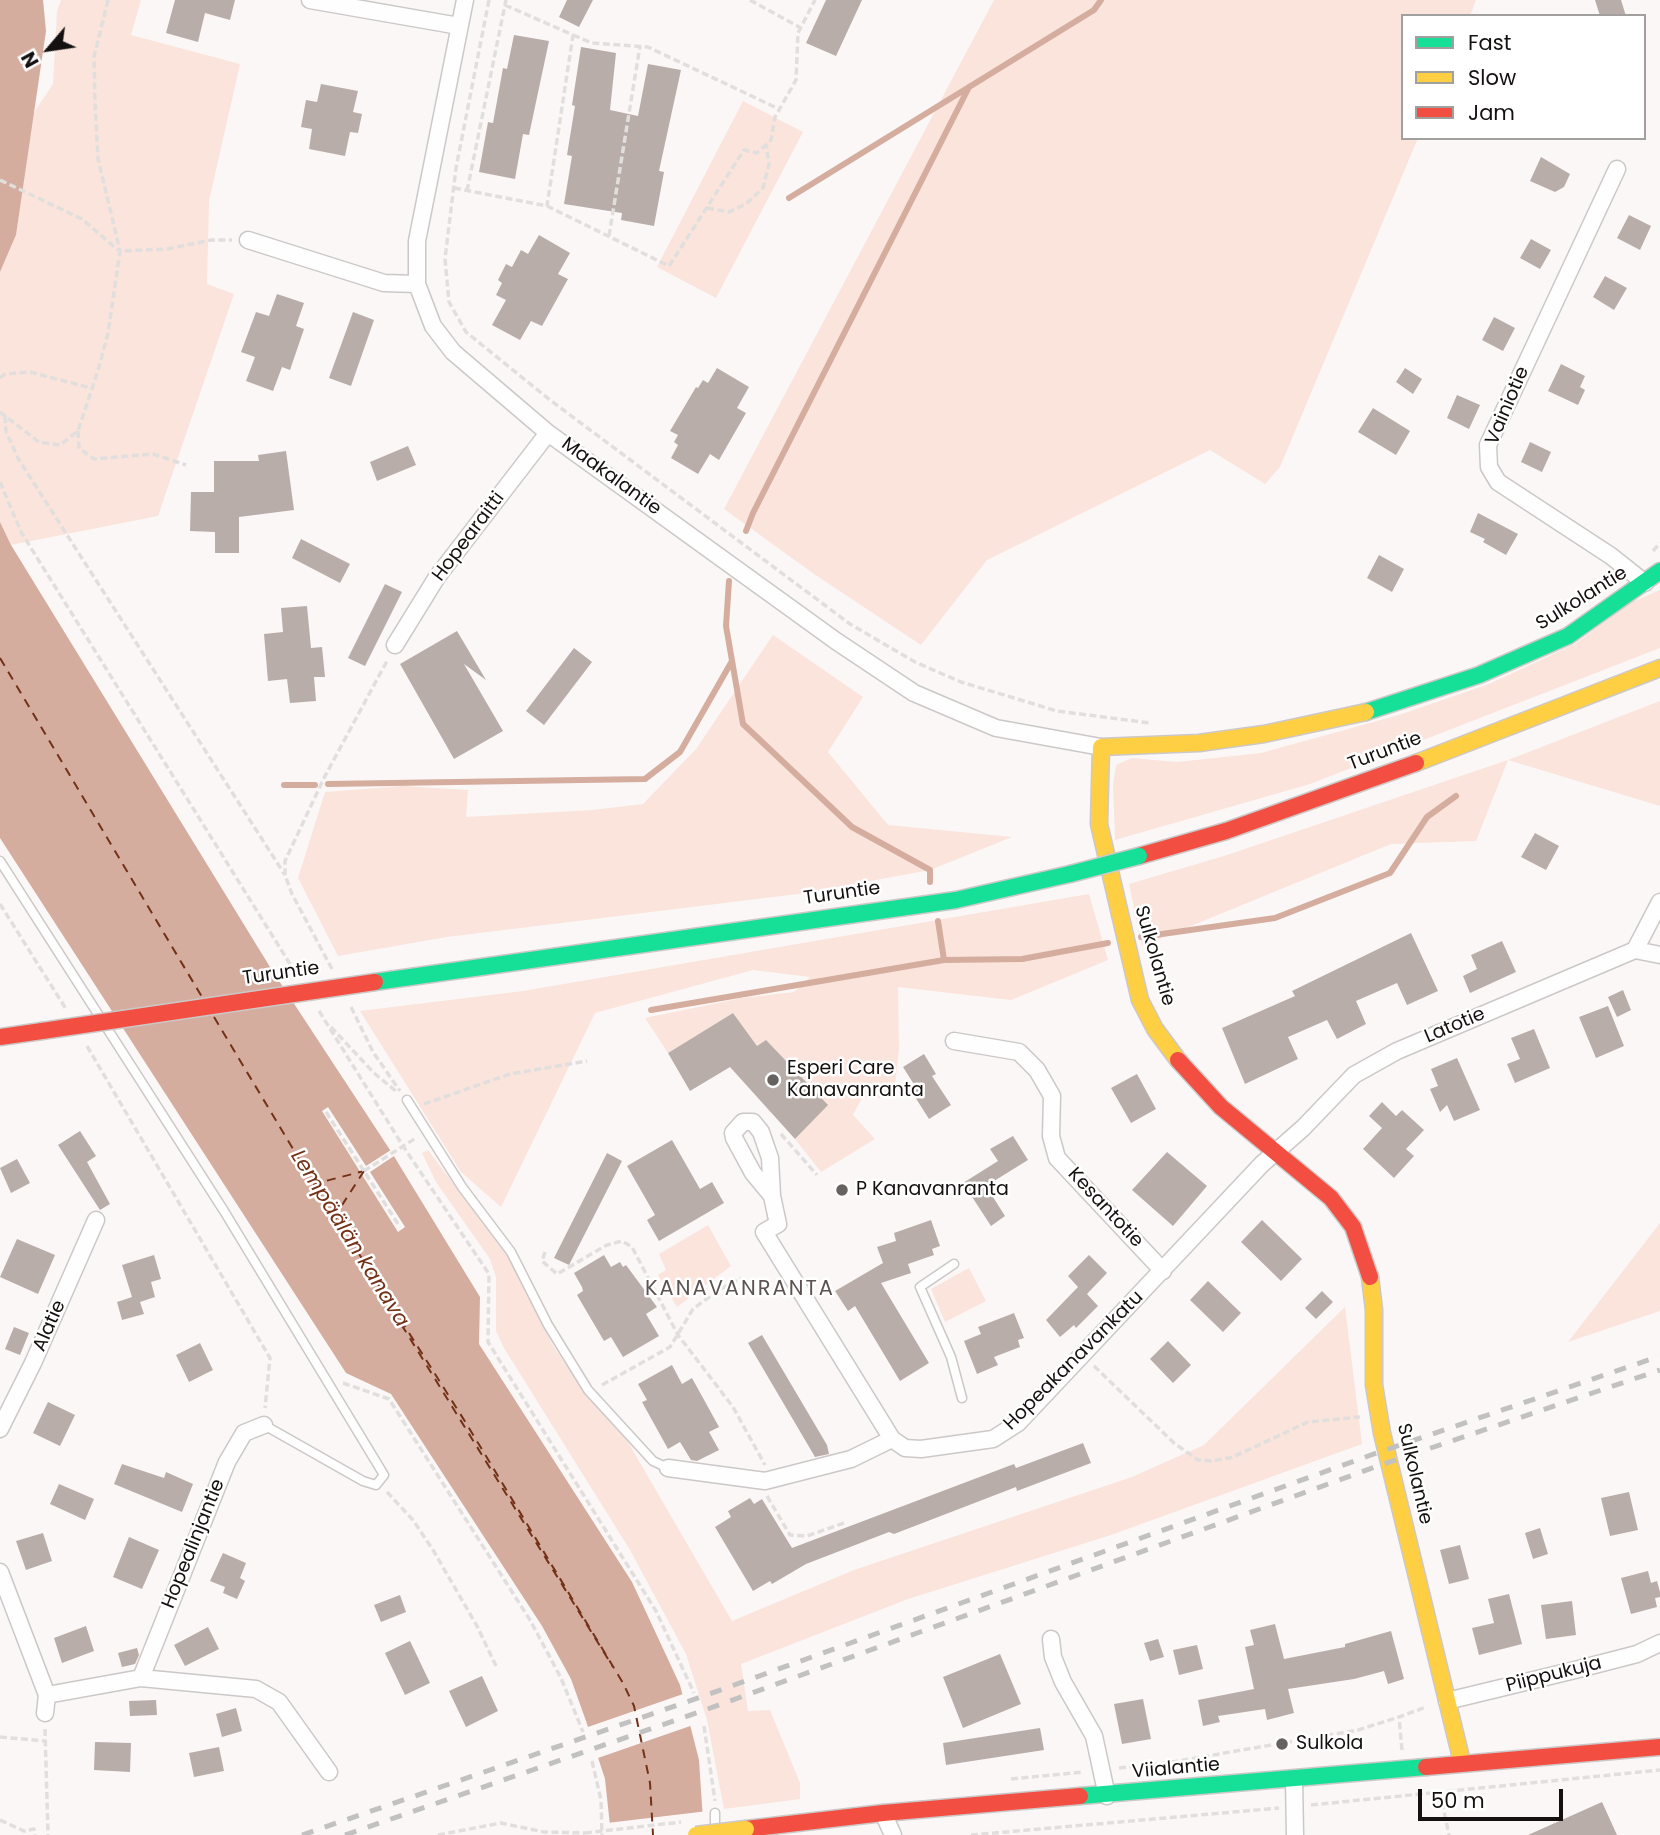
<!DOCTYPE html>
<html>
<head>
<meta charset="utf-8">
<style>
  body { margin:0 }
  #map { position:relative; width:1660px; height:1835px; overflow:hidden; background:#fbf7f6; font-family:Poppins,sans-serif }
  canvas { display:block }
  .legend { position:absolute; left:1401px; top:14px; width:245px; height:126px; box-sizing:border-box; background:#fff; border:2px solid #a1a09f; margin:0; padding:9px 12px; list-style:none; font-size:21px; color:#151110 }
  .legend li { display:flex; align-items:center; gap:14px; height:35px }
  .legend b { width:35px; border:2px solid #a1a09f }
  .north { position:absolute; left:14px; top:14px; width:70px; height:70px; -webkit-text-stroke:5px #fff; paint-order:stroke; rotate:241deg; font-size:19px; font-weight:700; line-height:28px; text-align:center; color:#151110 }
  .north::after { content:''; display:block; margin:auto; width:24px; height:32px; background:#151110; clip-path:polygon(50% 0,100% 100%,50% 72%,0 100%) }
  .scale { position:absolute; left:1418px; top:1789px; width:145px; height:32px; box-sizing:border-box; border:4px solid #151110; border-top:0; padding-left:9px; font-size:21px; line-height:24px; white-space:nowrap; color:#151110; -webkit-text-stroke:5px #fff; paint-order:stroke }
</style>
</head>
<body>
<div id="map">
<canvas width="1660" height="1835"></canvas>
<ul class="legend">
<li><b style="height:9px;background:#16e098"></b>Fast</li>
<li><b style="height:9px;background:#ffcf43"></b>Slow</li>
<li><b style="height:9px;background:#f24e42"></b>Jam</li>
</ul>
<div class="north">N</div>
<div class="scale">50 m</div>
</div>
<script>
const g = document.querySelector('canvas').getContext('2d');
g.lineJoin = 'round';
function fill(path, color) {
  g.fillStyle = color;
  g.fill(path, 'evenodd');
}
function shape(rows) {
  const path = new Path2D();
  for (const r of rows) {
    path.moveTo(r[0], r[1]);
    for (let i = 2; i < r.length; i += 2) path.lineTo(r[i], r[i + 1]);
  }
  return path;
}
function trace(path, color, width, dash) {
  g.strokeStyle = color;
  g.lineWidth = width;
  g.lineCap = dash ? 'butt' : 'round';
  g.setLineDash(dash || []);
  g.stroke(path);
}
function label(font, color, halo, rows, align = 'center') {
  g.font = font + ' Poppins,sans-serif';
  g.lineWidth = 5;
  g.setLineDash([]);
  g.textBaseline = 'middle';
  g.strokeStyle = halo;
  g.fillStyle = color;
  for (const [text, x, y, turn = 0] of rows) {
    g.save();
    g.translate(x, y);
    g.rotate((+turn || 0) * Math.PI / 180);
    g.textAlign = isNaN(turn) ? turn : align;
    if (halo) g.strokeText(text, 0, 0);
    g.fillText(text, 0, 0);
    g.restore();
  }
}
fill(shape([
  [61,0,141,0,131,35,240,64,209,201,207,284,234,294,158,516,11,545,0,522,0,272,16,235,33,114,53,84,57,11],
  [994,0,1476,0,1470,16,1403,16,1403,138,1418,138,1280,467,1265,484,1210,450,987,560,921,645,814,574,724,509],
  [743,101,803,132,716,298,657,267],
  [1660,590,1660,648,1310,784,1115,840,1113,785,1116,765,1132,758,1177,762,1261,753,1399,715,1489,684,1575,644,1630,603],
  [773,635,863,697,828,752,888,825,1012,837,930,870,806,893,447,937,338,956,298,878,325,792,403,786,468,790,466,817,592,810,643,804,696,749],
  [1660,701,1660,806,1508,760,1476,841,1391,844,1142,946,1129,884,1224,856,1508,760],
  [1089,894,1108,960,1011,1000,898,987,899,1049,894,1094,882,1098,862,1098,853,1115,875,1139,821,1172,795,1139,827,1105,766,1041,757,1046,733,1013,668,1053,645,1018,742,998,794,992,810,977,753,970,595,1013,501,1207,461,1172,360,1011,523,991],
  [428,1150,512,1262,553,1346,590,1400,625,1437,732,1621,854,1570,1132,1477,1204,1445,1345,1307,1362,1444,1111,1535,908,1599,741,1664,748,1711,770,1710,800,1783,800,1799,724,1809,707,1720,686,1654,630,1550,504,1348,496,1331,496,1277,490,1259,436,1182,422,1153],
  [1660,1223,1660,1311,1568,1342],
  [708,1225,731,1266,677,1307,658,1275,666,1270,659,1254],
  [969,1268,986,1301,945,1322,931,1289]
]), '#fae4dc');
fill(shape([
  [0,0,43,0,46,31,16,235,0,272],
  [0,522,11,545,270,967,392,1153,480,1297,479,1344,632,1582,680,1685,699,1760,704,1835,611,1835,605,1779,586,1721,571,1679,542,1626,391,1394,346,1373,0,838]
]), '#d4ad9f');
fill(shape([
  [328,1107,366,1166,394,1148,397,1154,370,1172,405,1227,398,1232,322,1111],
  [686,1693,696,1724,595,1759,585,1728],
  [708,1811,708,1835,607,1835,607,1823]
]), '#fbf7f6');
trace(shape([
  [789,198,1094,10,1101,0],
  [746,531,753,513,969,87],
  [729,581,726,626,743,724,852,827,930,870,930,882],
  [328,784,645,779,680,752,732,661],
  [284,785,315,785],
  [1141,937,1275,918,1390,873,1427,817,1456,796],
  [944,960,1022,959,1108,943],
  [651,1010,944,960,938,921]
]), '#d4ad9f', 6);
trace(shape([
  [0,658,202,997],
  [214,1017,314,1184,364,1171],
  [364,1171,335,1216,466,1423,623,1683,634,1706,650,1783,653,1835],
  [315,1185,334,1215],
  [393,1311,613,1667]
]), '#733117', 2, [9, 7]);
fill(shape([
  [175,0,235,0,230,20,205,13,198,42,166,33],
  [567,0,593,0,579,27,559,17],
  [826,0,862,0,836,56,806,43],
  [1595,0,1621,0,1626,16,1600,16],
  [514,35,549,41,529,135,523,134,515,179,479,172,488,122,493,123,503,68,507,69],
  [581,47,616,53,610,110,638,116,648,64,681,70,659,171,664,172,654,226,621,220,622,213,564,204,572,156,567,155,575,106,572,105],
  [321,84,358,91,353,112,362,114,358,133,350,132,345,156,309,149,312,129,301,127,306,100,317,102],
  [1541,157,1570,174,1564,187,1555,192,1530,181],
  [1629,215,1651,226,1640,250,1617,238],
  [539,235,570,253,558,274,568,279,542,326,531,321,520,340,492,325,506,300,496,295,502,283,498,280,506,264,512,267,521,250,528,254],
  [1531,239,1551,250,1540,269,1520,258],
  [1605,276,1627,288,1614,310,1593,297],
  [277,294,304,303,296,326,304,329,290,370,282,367,273,391,246,381,255,357,241,352,256,312,269,316],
  [353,312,374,320,351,386,329,378],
  [1494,317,1515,328,1503,351,1482,340],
  [1561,364,1585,376,1580,387,1585,390,1578,405,1548,391],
  [717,368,749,387,737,408,746,413,719,460,710,454,698,474,671,458,678,445,674,442,678,435,670,431,696,387,698,388,703,380,708,383],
  [1405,368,1422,379,1413,394,1396,382],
  [1457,395,1480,405,1469,429,1447,418],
  [1373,408,1410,431,1396,455,1358,432],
  [1530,442,1551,452,1542,472,1521,462],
  [408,446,416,465,377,481,370,462],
  [286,451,294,510,239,517,239,553,215,553,215,532,190,531,191,492,214,492,214,461,259,461,258,455],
  [1478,513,1518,534,1506,555,1483,542,1485,539,1470,532],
  [301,539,350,564,340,583,292,558],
  [1379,555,1404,569,1392,592,1367,578],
  [385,584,402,592,365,666,348,658],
  [307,606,311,648,322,647,325,677,314,677,316,701,290,703,287,679,268,681,264,634,283,632,281,608],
  [457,631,486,680,464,664,503,731,454,759,400,664],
  [574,648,592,662,544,725,526,711],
  [1535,833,1559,846,1546,870,1521,857],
  [1411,933,1438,991,1407,1005,1397,983,1356,1001,1366,1024,1337,1039,1327,1020,1288,1037,1298,1059,1245,1084,1222,1028,1295,996,1292,991],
  [1502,941,1516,972,1470,993,1463,976,1477,969,1471,955],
  [1623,990,1631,1010,1617,1017,1608,997],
  [1608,1006,1624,1046,1596,1058,1579,1017],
  [733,1013,757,1046,766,1040,828,1105,795,1139,730,1067,690,1091,668,1053],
  [1534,1029,1550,1068,1515,1083,1507,1064,1520,1059,1511,1038],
  [924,1054,936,1074,932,1076,951,1105,929,1119,910,1089,915,1086,903,1067],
  [1457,1058,1480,1110,1454,1121,1447,1105,1440,1112,1430,1089,1438,1086,1431,1069],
  [1137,1074,1156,1109,1131,1123,1111,1088],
  [1382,1102,1396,1116,1402,1110,1424,1130,1406,1149,1414,1156,1394,1178,1363,1149,1382,1128,1369,1116],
  [80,1131,96,1156,87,1162,110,1204,100,1210,58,1145],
  [1013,1136,1028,1160,986,1186,1005,1216,991,1226,963,1183,998,1161,990,1149],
  [672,1140,700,1189,712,1182,724,1203,659,1241,647,1220,655,1215,627,1166],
  [1167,1152,1207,1186,1173,1226,1132,1190],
  [607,1153,622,1161,569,1265,554,1258],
  [17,1159,30,1183,11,1193,0,1168],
  [931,1220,940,1246,932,1249,934,1255,908,1264,911,1273,881,1283,929,1363,900,1381,855,1306,848,1311,835,1291,883,1263,877,1247,896,1241,894,1233],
  [1262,1220,1302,1259,1281,1281,1241,1242],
  [17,1239,55,1255,38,1294,0,1277],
  [154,1255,161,1279,151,1282,155,1297,140,1302,144,1314,122,1320,117,1302,132,1297,122,1265],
  [604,1255,611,1267,620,1262,623,1267,626,1265,657,1307,646,1314,659,1336,623,1357,611,1337,604,1341,577,1295,583,1291,582,1287,574,1273],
  [1089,1255,1107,1273,1087,1294,1098,1306,1076,1328,1074,1325,1060,1337,1046,1320,1078,1287,1068,1276],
  [1208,1281,1241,1313,1223,1332,1190,1300],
  [1322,1291,1333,1302,1316,1319,1305,1308],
  [1014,1313,1024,1338,1018,1340,1020,1347,994,1357,998,1365,977,1374,964,1341,981,1334,978,1327],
  [14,1327,29,1333,20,1355,5,1349],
  [762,1335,827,1445,829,1454,815,1457,748,1343],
  [1168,1341,1191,1365,1173,1383,1150,1359],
  [200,1343,213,1370,189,1382,176,1355],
  [672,1365,682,1384,692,1378,719,1427,709,1432,719,1450,697,1461,691,1460,680,1442,668,1449,642,1402,647,1400,638,1384],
  [48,1402,75,1415,60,1446,33,1433],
  [1083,1443,1091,1463,1017,1491,1016,1487,894,1534,889,1532,806,1564,772,1584,770,1581,753,1591,715,1527,731,1517,728,1511,750,1498,754,1504,762,1499,792,1548,1014,1464,1016,1468],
  [122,1464,164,1478,166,1472,193,1484,182,1512,114,1484],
  [59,1484,94,1499,85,1520,50,1504],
  [1629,1492,1638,1530,1610,1536,1601,1498],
  [1540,1528,1548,1554,1533,1559,1525,1533],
  [43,1533,52,1561,26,1570,16,1541],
  [129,1537,159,1550,142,1589,113,1577],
  [1460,1545,1469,1579,1449,1584,1440,1550],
  [223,1553,246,1563,240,1578,245,1581,237,1599,223,1593,225,1587,210,1581],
  [1648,1571,1651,1583,1657,1581,1660,1592,1660,1597,1655,1598,1657,1607,1631,1614,1621,1578],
  [1509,1594,1522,1644,1479,1655,1472,1628,1494,1623,1488,1599],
  [400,1595,406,1612,381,1622,374,1605],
  [1572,1601,1576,1635,1546,1639,1541,1605],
  [1275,1624,1284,1659,1345,1647,1345,1644,1391,1631,1404,1679,1388,1684,1384,1671,1354,1679,1288,1689,1294,1713,1267,1720,1265,1709,1218,1716,1220,1722,1203,1726,1198,1700,1254,1689,1245,1647,1254,1645,1250,1630],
  [86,1626,94,1651,62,1663,54,1638],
  [208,1627,219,1649,185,1666,174,1645],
  [1158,1639,1164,1657,1150,1661,1144,1643],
  [410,1641,430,1683,405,1695,385,1653],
  [1197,1645,1203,1669,1179,1675,1173,1650],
  [137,1648,139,1655,135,1664,122,1667,118,1653],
  [1000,1654,1021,1704,963,1728,943,1677],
  [482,1676,498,1711,466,1727,449,1691],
  [1143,1699,1151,1739,1122,1744,1114,1704],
  [156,1700,157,1715,130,1716,129,1701],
  [236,1708,242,1731,222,1737,216,1714],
  [1040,1728,1044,1750,946,1765,943,1743],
  [95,1742,131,1743,130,1772,94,1770],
  [219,1747,224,1771,194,1777,189,1753],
  [1602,1802,1617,1835,1528,1835]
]), '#b9ada9');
const lane = shape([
  [0,861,224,1211,384,1475,376,1485,363,1481,264,1425],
  [407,1100,462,1187,511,1252,548,1325,588,1390,653,1461,668,1468],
  [954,1264,920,1287,951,1357,962,1398],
  [715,1832,715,1813]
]);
const street = shape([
  [310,0,459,26],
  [465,0,417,241,417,284,433,326,453,352,548,433,836,641,914,693,996,728,1101,747],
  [1617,169,1488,445,1489,467,1498,482,1611,556,1645,583],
  [248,240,384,283,417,284],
  [395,645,437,577,548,433],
  [1635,950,1660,902],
  [954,1041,1019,1052,1037,1070,1052,1096,1051,1136,1057,1158,1163,1271],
  [772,1196,753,1173,734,1138,733,1133,743,1122,753,1122,761,1132,770,1158,772,1196,778,1224,764,1232,892,1439,905,1448,921,1449,993,1439,1018,1423,1262,1164,1303,1128,1354,1075,1397,1051,1635,950,1660,955],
  [0,1429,33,1363,96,1220],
  [668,1468,765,1481,851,1459,892,1439],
  [0,1572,47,1695,45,1713],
  [1051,1639,1053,1657,1063,1682,1094,1736,1107,1796],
  [141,1678,256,1689,279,1702,329,1772],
  [47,1695,141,1678,227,1462,244,1433,264,1425],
  [1447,1701,1575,1670,1637,1654,1660,1643],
  [1294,1780,1295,1835],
  [883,1813,893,1835]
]);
const fast = shape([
  [1366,712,1479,675,1568,636,1660,571],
  [375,982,956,900,1070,874],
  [1080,1796,1426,1767]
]);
const slow = shape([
  [1416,763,1660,668],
  [1178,1060,1155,1029,1140,1000,1099,824,1101,747,1199,743,1264,734,1366,712],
  [1370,1277,1374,1310,1374,1385,1382,1433,1462,1762]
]);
const jam = shape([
  [1139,856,1226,831,1416,763],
  [0,1037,42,1031],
  [1178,1060,1221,1107,1331,1198,1353,1227,1370,1277],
  [1426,1767,1660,1747],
  [746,1829,883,1813,1080,1796]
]);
trace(lane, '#ccc8c7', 11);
trace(street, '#ccc8c7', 19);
trace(fast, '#ccc8c7', 19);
trace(slow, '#ccc8c7', 19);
trace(jam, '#ccc8c7', 19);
trace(shape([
  [108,0,94,57,95,102,98,159,120,251],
  [489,0,456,168,445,259,449,302,466,332,550,400,850,624,915,662,961,682,1057,711,1150,723],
  [750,0,801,28],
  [505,5,573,35,547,206],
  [573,35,592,43,648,47,779,109],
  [0,180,82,219,118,250],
  [454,188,547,206,669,266,744,150,757,153,771,140,775,117,796,80,798,33,815,0],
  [467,191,506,0],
  [707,208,729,212,746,204,763,188,769,164,766,144],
  [609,236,640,46],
  [0,378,5,374,30,372,91,388],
  [0,412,39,442,60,445,78,431,99,367,108,333,120,251,167,249,211,240,232,240],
  [5,416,6,432,19,460,285,875],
  [78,431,79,448,94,459,153,454,186,465],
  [0,482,21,532,295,972],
  [1653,551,1660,543],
  [0,904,66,1009],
  [332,969,292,894,285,875,285,861,324,778,388,659],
  [351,1007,373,1052,400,1091],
  [319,1011,403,1146,489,1274,488,1342,656,1611,694,1693],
  [331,1027,374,1073,398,1093],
  [87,1046,270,1358,265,1408],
  [424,1104,510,1074,587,1061],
  [326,1112,400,1227],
  [781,1134,817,1175],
  [364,1171,416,1138],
  [545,1252,542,1261,557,1274,607,1245,622,1241,632,1247,678,1335,733,1407,765,1465],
  [1094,1366,1174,1443,1198,1460,1212,1461,1233,1457,1308,1422,1360,1417],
  [343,1383,389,1399,530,1620,561,1678,583,1732],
  [602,1385,670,1347,693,1309,717,1291,741,1278],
  [387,1492,413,1520,433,1550,477,1626,496,1666],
  [767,1496,790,1535,807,1536,844,1523],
  [704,1726,715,1801],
  [45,1729,48,1835],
  [0,1737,45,1741],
  [1402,1750,1399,1717,1426,1707],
  [592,1761,601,1800,602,1835],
  [1119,1768,1161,1764,1358,1730,1399,1717],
  [1011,1779,1084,1772],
  [1440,1792,1449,1835],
  [1311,1805,1660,1770],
  [0,1820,24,1831,34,1829,35,1835],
  [438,1835,501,1823,544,1832,585,1833],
  [971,1835,1279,1808]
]), '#e1dfde', 3.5, [7, 3.5]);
trace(lane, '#fefefe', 8);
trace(street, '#fefefe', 16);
trace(fast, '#16e098', 16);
trace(slow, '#ffcf43', 16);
trace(jam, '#f24e42', 16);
trace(shape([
  [302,1835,701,1697,1371,1455,1660,1356],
  [345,1835,705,1710,1375,1467,1660,1370]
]), '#c2c1c1', 5, [12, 12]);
const fastBridge = shape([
  [1070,874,1139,856]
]);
const slowBridge = shape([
  [696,1835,746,1829]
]);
const jamBridge = shape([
  [42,1031,375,982]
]);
trace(fastBridge, '#ccc8c7', 19, []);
trace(slowBridge, '#ccc8c7', 19, []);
trace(jamBridge, '#ccc8c7', 19, []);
trace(shape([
  [585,1833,681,1822]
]), '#e1dfde', 3.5, [7, 3.5]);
trace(fastBridge, '#16e098', 16);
trace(slowBridge, '#ffcf43', 16);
trace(jamBridge, '#f24e42', 16);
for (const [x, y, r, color] of [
  [773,1080,7,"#666260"],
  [842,1190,7,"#666260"],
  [1282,1744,7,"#666260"]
]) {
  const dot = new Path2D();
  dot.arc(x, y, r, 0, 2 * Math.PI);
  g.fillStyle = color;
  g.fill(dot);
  trace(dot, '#fff', 2.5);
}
label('19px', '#151110', '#fff', [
  ["Vainiotie",1508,406,-67],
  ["Maakalantie",611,477,36],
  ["Hopearaitti",469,537,-53],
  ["Sulkolantie",1582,599,-32],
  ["Turuntie",1385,752,-21],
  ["Turuntie",842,894,-8],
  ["Sulkolantie",1154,956,74],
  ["Turuntie",281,974,-8],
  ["Latotie",1455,1026,-23],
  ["Kesantotie",1105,1208,47],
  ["Alatie",50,1326,-66],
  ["Hopeakanavankatu",1074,1361,-45],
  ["Sulkolantie",1414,1474,77],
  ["Hopealinjantie",194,1544,-68],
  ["Piippukuja",1554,1675,-14],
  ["Viialantie",1176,1769,-5]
]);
label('19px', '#151110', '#fff', [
  ["Esperi Care",787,1069],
  ["Kanavanranta",787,1091],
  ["P Kanavanranta",856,1190],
  ["Sulkola",1296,1744]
], 'left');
label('italic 21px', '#733117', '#fff', [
  ["Lempäälän kanava",349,1239,58]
]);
g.letterSpacing = '2px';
label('21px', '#5d5451', '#fff', [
  ["KANAVANRANTA",740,1290]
]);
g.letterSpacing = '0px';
</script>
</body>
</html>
